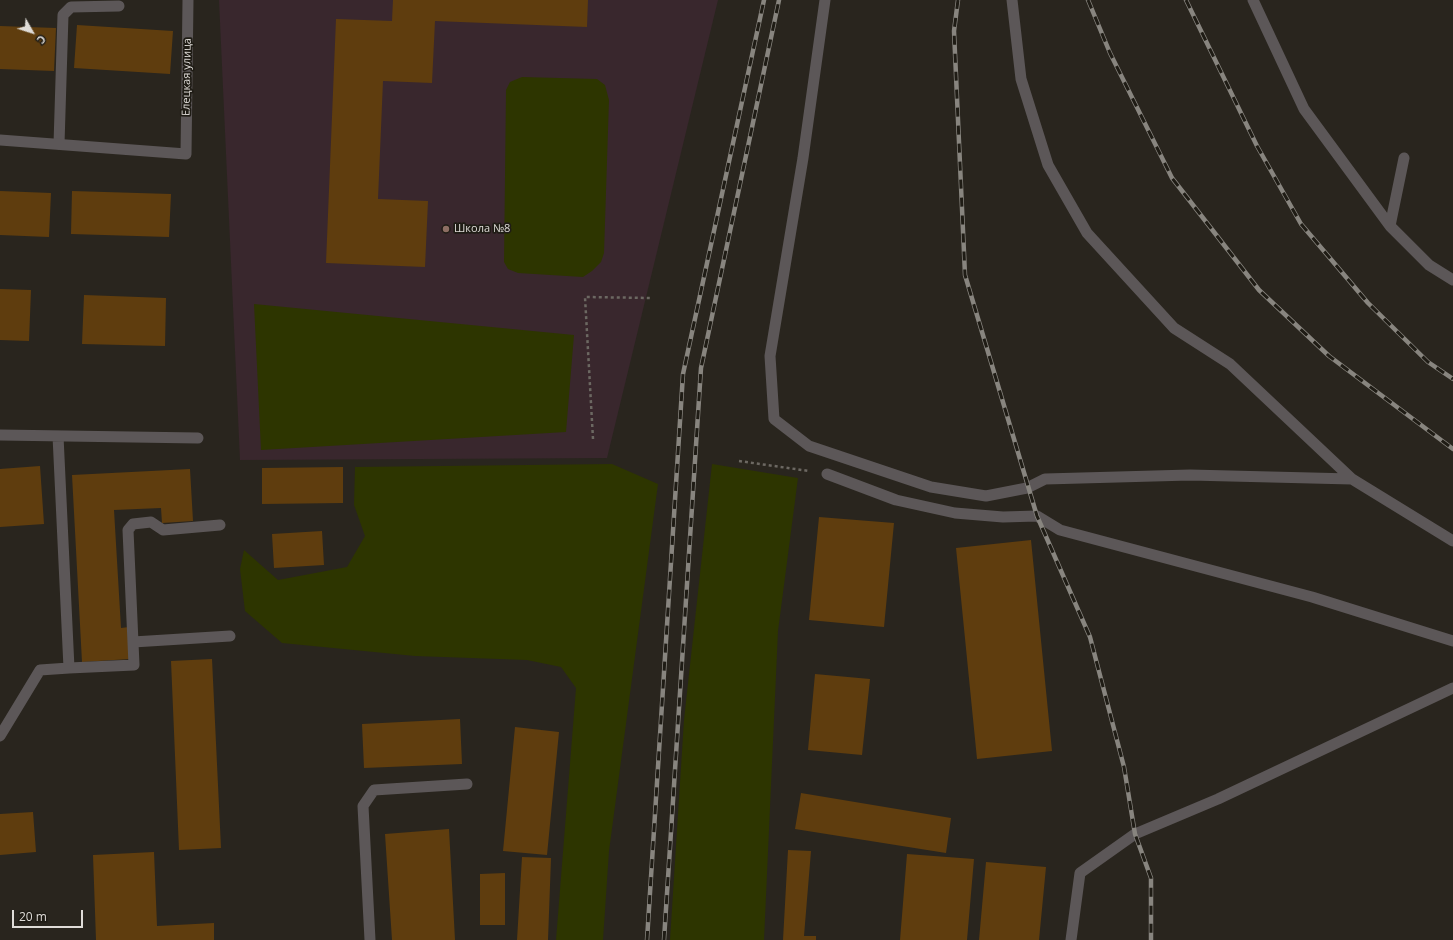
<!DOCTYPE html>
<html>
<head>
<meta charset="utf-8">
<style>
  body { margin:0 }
  #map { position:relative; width:1453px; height:940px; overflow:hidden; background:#29251e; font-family:"Open Sans",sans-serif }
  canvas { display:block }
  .north { position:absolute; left:12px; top:12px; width:40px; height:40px; -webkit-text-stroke:3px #1f1c15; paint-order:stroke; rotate:129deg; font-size:11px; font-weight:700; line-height:16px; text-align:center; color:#dfdcd8 }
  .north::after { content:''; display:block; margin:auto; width:14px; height:18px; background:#dfdcd8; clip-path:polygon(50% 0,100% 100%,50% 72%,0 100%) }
  .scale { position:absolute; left:12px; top:910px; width:71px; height:18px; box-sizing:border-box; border:2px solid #dfdcd8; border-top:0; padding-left:5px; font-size:12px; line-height:14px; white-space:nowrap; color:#dfdcd8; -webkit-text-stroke:3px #1f1c15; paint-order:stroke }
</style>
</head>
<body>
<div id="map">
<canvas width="1453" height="940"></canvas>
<div class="north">С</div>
<div class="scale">20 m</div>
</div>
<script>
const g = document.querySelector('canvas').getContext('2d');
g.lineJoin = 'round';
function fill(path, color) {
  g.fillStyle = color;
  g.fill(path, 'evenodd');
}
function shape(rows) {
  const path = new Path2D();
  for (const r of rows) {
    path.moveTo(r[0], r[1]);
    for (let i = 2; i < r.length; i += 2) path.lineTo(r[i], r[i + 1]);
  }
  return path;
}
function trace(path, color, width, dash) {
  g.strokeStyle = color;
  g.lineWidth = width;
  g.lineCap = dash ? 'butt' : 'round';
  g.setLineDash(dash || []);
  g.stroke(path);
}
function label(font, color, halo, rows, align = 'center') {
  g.font = font + ' "Open Sans",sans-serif';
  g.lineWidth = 3.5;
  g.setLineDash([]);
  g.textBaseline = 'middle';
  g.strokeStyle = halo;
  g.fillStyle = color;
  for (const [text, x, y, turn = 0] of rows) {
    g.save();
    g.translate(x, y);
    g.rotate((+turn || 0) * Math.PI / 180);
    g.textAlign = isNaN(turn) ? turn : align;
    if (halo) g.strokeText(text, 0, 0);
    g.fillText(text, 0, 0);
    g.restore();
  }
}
fill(shape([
  [219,0,718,0,607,458,240,460]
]), '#39272d');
fill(shape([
  [522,77,597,79,605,85,609,100,604,253,601,262,592,271,583,277,518,273,508,269,504,262,506,90,510,82],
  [254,304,574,335,566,432,261,450],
  [612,464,658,484,609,851,603,940,556,940,576,688,561,667,527,660,415,656,282,643,245,611,240,569,244,550,278,580,347,567,365,536,354,505,355,467],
  [712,464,798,478,778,631,764,940,670,940,684,720]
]), '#2d3500');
fill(shape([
  [393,0,588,0,587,27,435,21,432,83,383,81,378,199,428,201,425,267,326,263,336,19,392,21],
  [77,25,173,31,170,74,74,68],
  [0,26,56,28,54,71,0,69],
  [0,191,51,193,49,237,0,235],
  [72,191,171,194,169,237,71,234],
  [0,289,31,290,29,341,0,340],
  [84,295,166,298,165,346,82,344],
  [40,466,44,524,0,527,0,469],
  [343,467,343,503,262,504,262,468],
  [190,469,193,521,162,523,161,508,114,510,121,628,129,627,130,659,82,662,72,475],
  [819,517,894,523,884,627,809,620],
  [322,531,324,565,274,568,272,534],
  [1031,540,1052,751,977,759,956,548],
  [212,659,221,848,179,850,171,661],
  [815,674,870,679,862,755,808,750],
  [460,719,462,764,364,768,362,724],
  [515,727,559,732,547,855,503,851],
  [801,793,951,818,946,853,795,829],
  [33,812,36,852,0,855,0,814],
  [449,829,455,940,392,940,385,834],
  [788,850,811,851,804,936,816,936,816,940,783,940],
  [154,852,157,926,214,923,214,940,96,940,93,855],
  [907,854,974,859,967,940,900,940],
  [522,857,551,858,548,940,517,940],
  [986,862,1046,867,1039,940,979,940],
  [505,873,505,925,480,925,480,874]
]), '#5f3d0e');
trace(shape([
  [593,439,585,297,652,298],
  [739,461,809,471]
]), '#6c6862', 2.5, [3, 3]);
trace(shape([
  [825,0,803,158,770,356,774,419,809,446,931,487,986,496,1027,488,1045,479,1190,475,1352,479,1453,541],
  [1012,0,1021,79,1048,165,1087,233,1174,328,1230,364,1352,479],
  [1253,0,1304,109,1390,226],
  [59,144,63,15,71,7,119,6],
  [1404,158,1390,226,1429,265,1453,280],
  [0,435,198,438],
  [58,436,69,668,134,665,128,530,133,524,151,522,163,530,220,525],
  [133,642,230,636],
  [0,736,40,670,69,668],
  [370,940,363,806,374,790,467,784],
  [1071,940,1080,873,1135,834,1218,799,1453,688]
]), '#5c5758', 11);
trace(shape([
  [827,474,896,500,955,513,1003,517,1037,516,1060,530,1312,597,1453,641]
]), '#5c5758', 11);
trace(shape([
  [0,140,186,154,188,0]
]), '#5c5758', 11);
const rail = shape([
  [958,0,954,31,965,275,1037,516,1090,637,1124,767,1135,834,1151,878,1151,940],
  [1088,0,1110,53,1172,178,1259,290,1329,356,1453,449],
  [1186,0,1257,146,1301,224,1368,303,1428,362,1453,379],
  [647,940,683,374,764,0],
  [664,940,701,368,779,0]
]);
trace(rail, '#88857f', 4.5);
trace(rail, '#1f1c15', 3, [9]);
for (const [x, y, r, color] of [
  [446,229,4,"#8d6e63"]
]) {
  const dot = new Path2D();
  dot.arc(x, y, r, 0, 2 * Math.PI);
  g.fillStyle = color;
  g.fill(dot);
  trace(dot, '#1f1c15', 1.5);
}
label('11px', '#dfdcd8', '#1f1c15', [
  ["Елецкая улица",187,77,-89]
]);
label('11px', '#dfdcd8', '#1f1c15', [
  ["Школа №8",454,229]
], 'left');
</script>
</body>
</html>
